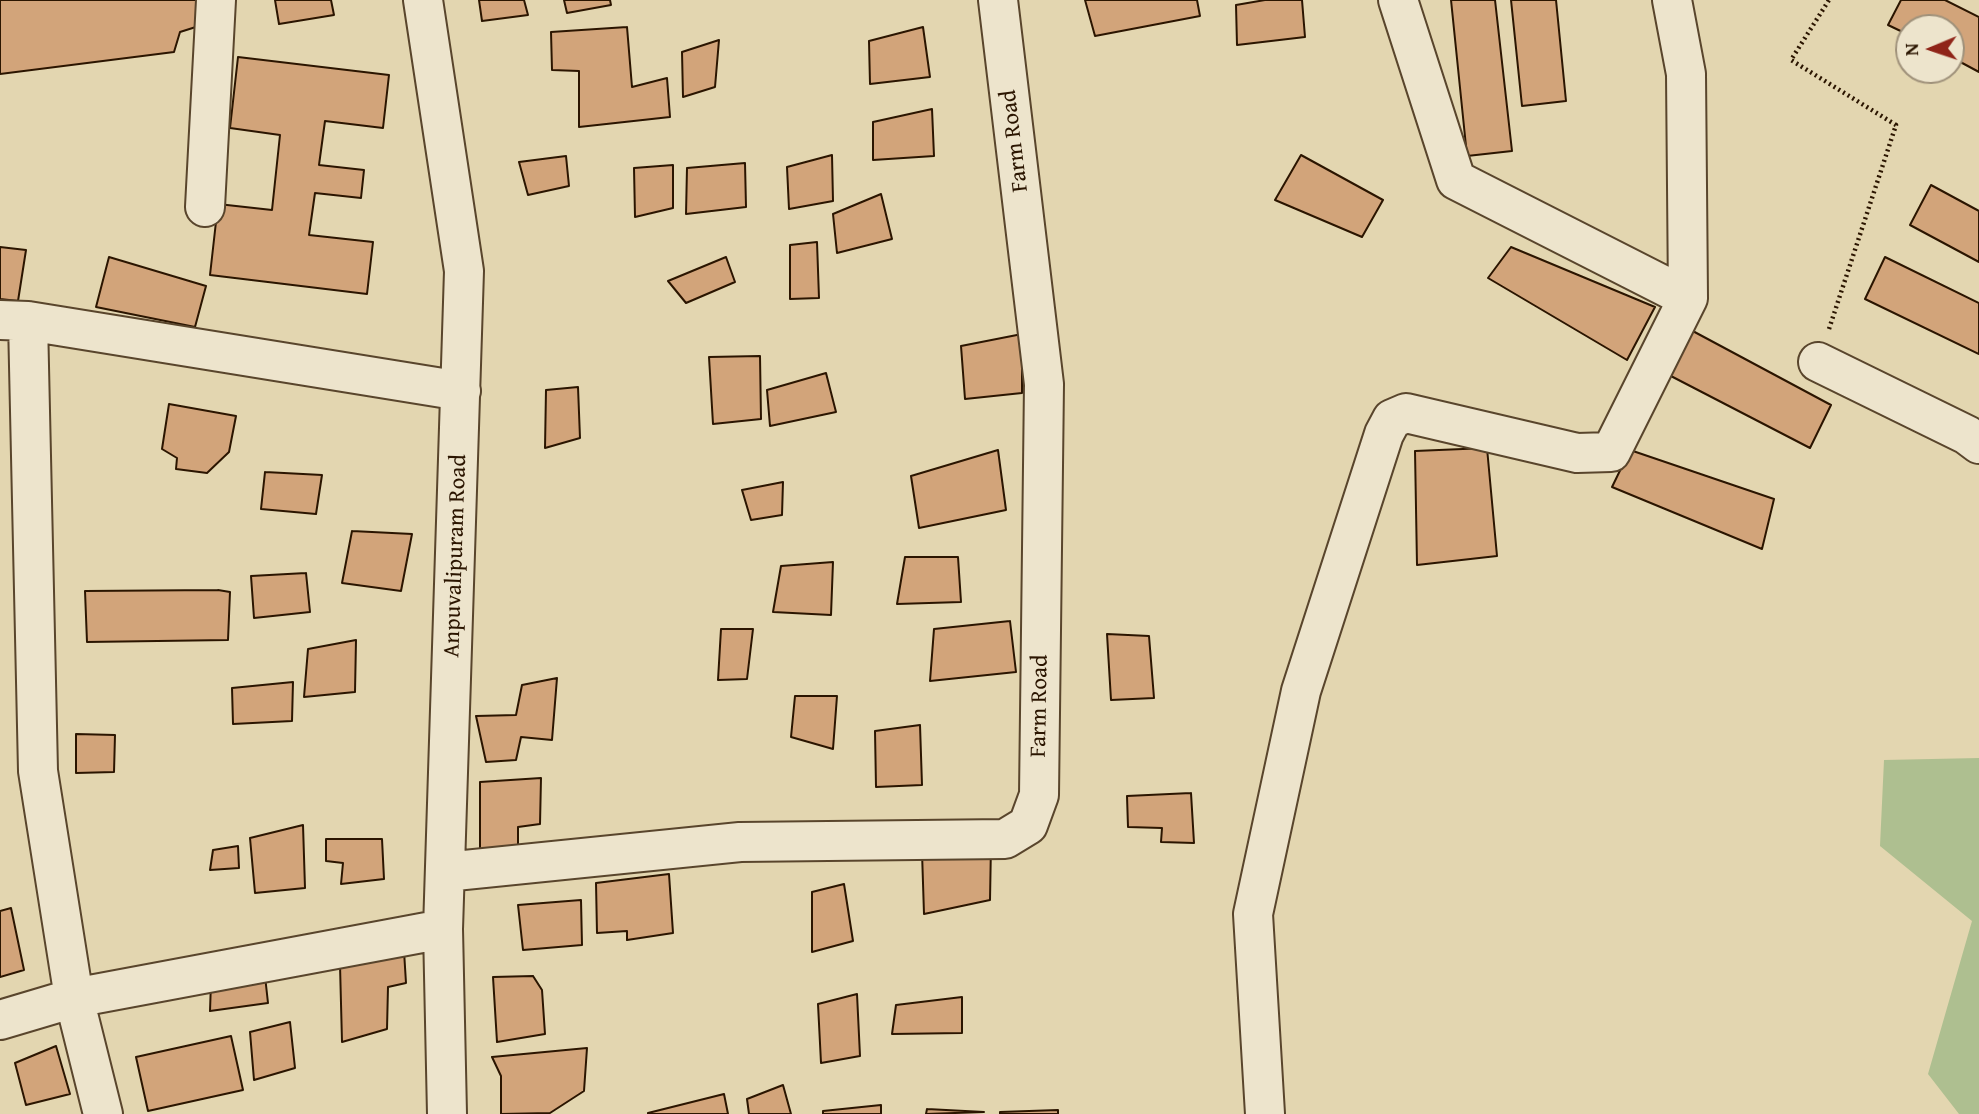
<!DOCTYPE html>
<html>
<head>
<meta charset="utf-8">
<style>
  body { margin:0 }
  #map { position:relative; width:1979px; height:1114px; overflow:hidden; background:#e3d6b0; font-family:"Gentium Book Plus",serif }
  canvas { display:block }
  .north { position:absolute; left:1895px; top:14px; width:70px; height:70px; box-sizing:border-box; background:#ede4cc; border:2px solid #9f917a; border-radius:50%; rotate:268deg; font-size:19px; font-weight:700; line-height:28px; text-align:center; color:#2b1500 }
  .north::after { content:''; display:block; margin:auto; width:24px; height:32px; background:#8f2418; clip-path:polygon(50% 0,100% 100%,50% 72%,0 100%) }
</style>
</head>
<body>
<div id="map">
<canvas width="1979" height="1114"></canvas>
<div class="north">N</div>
</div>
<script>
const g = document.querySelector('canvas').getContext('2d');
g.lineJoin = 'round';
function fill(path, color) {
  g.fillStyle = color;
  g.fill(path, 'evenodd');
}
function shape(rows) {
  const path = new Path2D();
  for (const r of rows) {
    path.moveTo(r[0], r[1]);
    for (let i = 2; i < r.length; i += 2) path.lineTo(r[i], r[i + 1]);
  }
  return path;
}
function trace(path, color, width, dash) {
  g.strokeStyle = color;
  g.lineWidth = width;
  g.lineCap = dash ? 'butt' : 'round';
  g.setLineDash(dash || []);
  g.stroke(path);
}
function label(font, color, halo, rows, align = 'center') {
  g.font = font + ' "Gentium Book Plus",serif';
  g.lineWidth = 6;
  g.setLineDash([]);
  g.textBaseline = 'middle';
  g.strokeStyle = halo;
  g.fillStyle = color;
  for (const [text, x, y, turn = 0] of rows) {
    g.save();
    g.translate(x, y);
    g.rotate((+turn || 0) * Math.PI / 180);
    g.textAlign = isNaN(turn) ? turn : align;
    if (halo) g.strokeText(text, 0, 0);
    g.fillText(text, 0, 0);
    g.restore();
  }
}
fill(shape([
  [1979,758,1979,1114,1959,1114,1928,1074,1972,921,1880,846,1884,760]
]), '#aebf90');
const building = shape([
  [0,0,196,0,199,26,180,32,174,52,0,74,0,0],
  [275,0,331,0,334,15,279,24,275,0],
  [479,0,524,0,528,15,482,21,479,0],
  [564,0,610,0,611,5,567,13,564,0],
  [1085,0,1197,0,1200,16,1095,36,1085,0],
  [1265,0,1302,0,1305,37,1237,45,1236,5,1265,0],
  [1451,0,1495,0,1512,151,1467,156,1451,0],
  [1511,0,1556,0,1566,101,1522,106,1511,0],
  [1901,0,1945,0,1979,17,1979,72,1951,57,1951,28,1909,28,1909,35,1888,25,1901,0],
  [627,27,632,87,667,78,670,117,579,127,579,71,552,70,551,32,627,27],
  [923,27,930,77,870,84,869,41,923,27],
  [719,40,715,87,683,97,682,52,719,40],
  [238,57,389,75,383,128,325,121,319,165,364,170,361,198,315,193,309,235,373,242,367,294,210,275,218,204,272,210,280,135,230,128,238,57],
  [932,109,934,156,873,160,873,122,932,109],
  [832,155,833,201,789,209,787,167,832,155],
  [1301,155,1383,200,1362,237,1275,200,1301,155],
  [566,156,569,186,528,195,519,162,566,156],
  [745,163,746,207,686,214,687,168,745,163],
  [673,165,673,208,635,217,634,168,673,165],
  [1931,185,1979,211,1979,262,1910,225,1931,185],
  [881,194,892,239,837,253,833,214,881,194],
  [817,242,819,298,790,299,790,245,817,242],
  [0,247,26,250,18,301,0,299,0,247],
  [1511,247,1655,307,1627,360,1488,278,1511,247],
  [109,257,206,286,195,327,96,307,109,257],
  [726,257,735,282,686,303,668,281,726,257],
  [1885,257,1979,303,1979,354,1865,299,1885,257],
  [1689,329,1831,405,1810,448,1667,374,1689,329],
  [1022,334,1022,393,965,399,961,346,1022,334],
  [760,356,761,419,713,424,709,357,760,356],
  [826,373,836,412,770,426,767,390,826,373],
  [578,387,580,438,545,448,546,390,578,387],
  [169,404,236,416,229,452,207,473,176,469,177,458,162,449,169,404],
  [1487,448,1497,556,1417,565,1415,451,1487,448],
  [998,450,1006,510,919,528,911,476,998,450],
  [1630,450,1774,499,1762,549,1612,487,1630,450],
  [265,472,322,475,316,514,261,509,265,472],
  [783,482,782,515,751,520,742,490,783,482],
  [352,531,412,534,401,591,342,583,352,531],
  [905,557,958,557,961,602,897,604,905,557],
  [833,562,831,615,773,612,781,566,833,562],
  [306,573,310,612,254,618,251,576,306,573],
  [218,590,230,592,228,640,87,642,85,591,218,590],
  [1010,621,1016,672,930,681,934,629,1010,621],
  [721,629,753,629,747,679,718,680,721,629],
  [1107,634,1149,636,1154,698,1111,700,1107,634],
  [356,640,355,692,304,697,308,649,356,640],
  [557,678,552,740,521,737,516,760,486,762,476,716,516,715,522,685,557,678],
  [293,682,292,721,233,724,232,688,293,682],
  [795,696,837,696,833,749,791,737,795,696],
  [920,725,922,785,876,787,875,731,920,725],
  [76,734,115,735,114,772,76,773,76,734],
  [541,778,540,824,518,827,518,847,480,851,480,782,541,778],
  [1191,793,1194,843,1161,842,1162,828,1128,827,1127,796,1191,793],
  [303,825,305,888,255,893,250,838,303,825],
  [326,839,382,839,384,879,341,884,343,863,326,861,326,839],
  [991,844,990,900,924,914,922,852,991,844],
  [238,846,239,868,210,870,213,850,238,846],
  [669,874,673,933,627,940,627,931,597,933,596,883,669,874],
  [844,884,853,941,812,952,812,892,844,884],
  [581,900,582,945,523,950,518,905,581,900],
  [11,908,24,970,0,977,0,911,11,908],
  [404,951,406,983,388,987,387,1029,342,1042,340,965,404,951],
  [265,976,268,1003,210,1011,211,982,265,976],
  [533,976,542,990,545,1034,497,1042,493,977,533,976],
  [857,994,860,1056,821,1063,818,1004,857,994],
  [962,997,962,1033,892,1034,896,1005,962,997],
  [290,1022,295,1068,254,1080,250,1032,290,1022],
  [231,1036,243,1090,148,1111,136,1057,231,1036],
  [56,1046,70,1094,26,1105,15,1063,56,1046],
  [587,1048,584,1091,550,1113,501,1114,501,1076,492,1057,587,1048],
  [783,1085,791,1114,749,1114,747,1099,783,1085],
  [724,1094,728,1114,648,1114,648,1113,724,1094],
  [881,1105,881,1114,823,1114,823,1111,881,1105],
  [927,1109,984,1112,926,1114,927,1109],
  [1058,1110,1058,1114,1000,1114,1000,1112,1058,1110]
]);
fill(building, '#d2a47a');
trace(building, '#2b1500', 2);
const minor = shape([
  [423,0,464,271,443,929,447,1114],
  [1672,0,1686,74,1688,298],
  [205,207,216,0],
  [0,320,28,321,461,391],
  [28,321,38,771,74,998,103,1114],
  [1818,362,1967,435,1979,444],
  [445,872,740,842,1005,839,1028,825,1039,795,1044,384,998,0],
  [0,1020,74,998,443,929],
  [1265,1114,1253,914,1301,691,1384,434,1392,419,1406,413,1577,453,1611,452,1688,298,1456,180,1398,0]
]);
trace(minor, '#59452c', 42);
trace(shape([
  [1829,329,1896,125,1791,60,1829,0]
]), '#2b1500', 4.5, [2, 3.5]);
trace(minor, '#ede4cc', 38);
label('23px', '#2b1500', '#ede4cc', [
  ["Farm Road",1015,141,-97],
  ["Anpuvalipuram Road",456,556,-88],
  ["Farm Road",1040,706,-89]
]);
</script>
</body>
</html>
